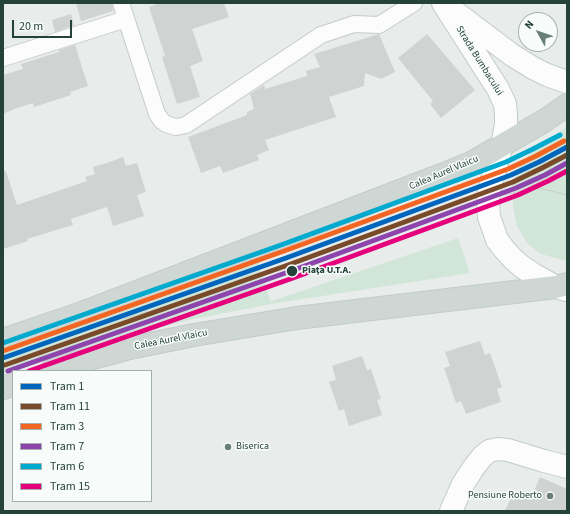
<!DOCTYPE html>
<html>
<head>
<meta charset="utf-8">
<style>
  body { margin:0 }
  #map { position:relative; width:570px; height:514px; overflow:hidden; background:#e8edeb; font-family:"Source Sans 3",sans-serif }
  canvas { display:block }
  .frame { position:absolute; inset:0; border:4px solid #24423a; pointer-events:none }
  .legend { position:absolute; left:12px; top:370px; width:140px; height:132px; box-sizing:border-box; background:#f7fbf9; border:1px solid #a3b1ad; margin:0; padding:5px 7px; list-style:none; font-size:12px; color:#24423a }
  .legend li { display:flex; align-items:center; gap:8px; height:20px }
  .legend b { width:20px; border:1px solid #a3b1ad }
  .north { position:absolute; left:518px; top:12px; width:40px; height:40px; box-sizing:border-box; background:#f7fbf9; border:1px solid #a3b1ad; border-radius:50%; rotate:310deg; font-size:11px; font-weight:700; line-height:16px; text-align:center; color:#24423a }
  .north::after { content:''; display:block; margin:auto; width:14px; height:18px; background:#697e78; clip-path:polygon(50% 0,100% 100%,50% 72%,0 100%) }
  .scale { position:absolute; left:12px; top:20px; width:60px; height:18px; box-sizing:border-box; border:2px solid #24423a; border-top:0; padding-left:5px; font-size:12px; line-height:14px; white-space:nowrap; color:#24423a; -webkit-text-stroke:3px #f7fbf9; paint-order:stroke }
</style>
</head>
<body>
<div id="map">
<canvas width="570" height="514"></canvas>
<div class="frame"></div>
<ul class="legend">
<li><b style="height:5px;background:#0065bd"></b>Tram 1</li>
<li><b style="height:5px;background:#7a4b2a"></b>Tram 11</li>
<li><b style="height:5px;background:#f26522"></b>Tram 3</li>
<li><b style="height:5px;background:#8e44ad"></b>Tram 7</li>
<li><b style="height:5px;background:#00a9ce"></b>Tram 6</li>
<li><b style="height:5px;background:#e5007d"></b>Tram 15</li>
</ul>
<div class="north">N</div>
<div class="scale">20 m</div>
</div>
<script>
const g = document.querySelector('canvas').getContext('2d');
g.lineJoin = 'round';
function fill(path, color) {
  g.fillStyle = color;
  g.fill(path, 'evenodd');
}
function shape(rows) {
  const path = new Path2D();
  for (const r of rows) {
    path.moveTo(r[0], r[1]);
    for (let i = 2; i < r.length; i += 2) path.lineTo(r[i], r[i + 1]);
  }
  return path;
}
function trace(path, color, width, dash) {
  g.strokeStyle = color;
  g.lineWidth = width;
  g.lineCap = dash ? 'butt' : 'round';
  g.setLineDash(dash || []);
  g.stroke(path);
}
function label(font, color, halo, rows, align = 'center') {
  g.font = font + ' "Source Sans 3",sans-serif';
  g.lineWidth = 3;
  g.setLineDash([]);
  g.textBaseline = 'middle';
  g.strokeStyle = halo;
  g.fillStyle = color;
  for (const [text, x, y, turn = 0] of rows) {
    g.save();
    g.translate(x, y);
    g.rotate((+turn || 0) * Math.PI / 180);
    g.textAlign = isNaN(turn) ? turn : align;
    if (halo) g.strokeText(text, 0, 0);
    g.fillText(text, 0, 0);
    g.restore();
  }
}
fill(shape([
  [567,127,567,261,566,261,541,254,527,243,517,226,513,207,513,186,519,166,534,149],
  [458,238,470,273,271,304,189,320,114,340,32,364,3,374,3,348,255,253,271,303,272,301]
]), '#d1e6d8');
fill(shape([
  [76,3,112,3,113,11,81,21],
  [159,3,224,3,229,17,192,29,203,61,190,66,200,97,177,104,162,57,165,56,149,7],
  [71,14,74,25,55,32,52,20],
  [379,34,395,72,381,79,365,73,364,86,329,97,336,117,265,140,269,150,257,155,259,160,223,173,220,166,201,173,188,137,247,115,247,112,254,109,250,94,264,85,265,89,307,76,306,71,320,67,314,54],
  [427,34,475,90,441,118,430,104,433,101,398,58],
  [75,45,88,86,70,92,71,95,34,107,33,103,17,108,3,114,3,75,23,69,21,64,59,52,59,50],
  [123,157,126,166,137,163,146,192,137,195,144,216,113,226,107,207,71,219,73,225,27,239,28,241,3,249,3,171,6,171,17,205,87,181,85,177,95,174,93,167,107,163],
  [480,341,485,355,490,353,502,387,497,389,501,402,466,414,461,401,456,403,444,368,450,366,445,352],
  [362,356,367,370,371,369,381,399,377,400,382,415,349,426,344,409,339,411,329,382,336,380,332,366],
  [540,477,567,489,567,511,505,511,513,493,530,500]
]), '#cfd4d2');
const street = shape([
  [121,3,157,114,162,121,166,124,176,127,186,125,321,35,354,24,379,25,414,3],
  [3,58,126,19]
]);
const secondary = shape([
  [443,3,498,89,505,104,506,114,506,124,502,145,489,191,488,202,489,217,494,231,497,240,504,249,513,259,521,266,533,274,556,287,566,290],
  [455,12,512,55,533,68,547,75,567,82],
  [451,511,463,484,474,467,482,457,489,451,498,449,508,450,544,461,567,467]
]);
const primary = shape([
  [3,340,82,313,444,174,473,162,544,121,567,105],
  [51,371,64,366,130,348,194,335,297,318,556,287,567,284],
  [3,388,13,384]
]);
trace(street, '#c5cac8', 18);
trace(secondary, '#c3cbc8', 24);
trace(primary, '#c3ccc9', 24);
trace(street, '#fcfcfc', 16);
trace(secondary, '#fcfcfc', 22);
trace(primary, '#cfd7d5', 22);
trace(shape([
  [99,325,247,285,458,210,488,198,540,188,567,195]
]), '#c9cdcc', 1);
trace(shape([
  [3,358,286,258,511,175,539,162,567,147]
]), '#0065bd', 5);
trace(shape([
  [5,365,288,265,513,182,542,168,567,155]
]), '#7a4b2a', 5);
trace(shape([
  [3,351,284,251,508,169,536,156,564,141]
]), '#f26522', 5);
trace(shape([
  [8,371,291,271,516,188,545,175,567,163]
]), '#8e44ad', 5);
trace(shape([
  [3,343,281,245,506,162,533,149,560,135]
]), '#00a9ce', 5);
trace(shape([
  [29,371,293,278,518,195,548,181,567,171]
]), '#e5007d', 5);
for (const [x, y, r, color] of [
  [292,271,6,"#24423a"],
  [228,447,4,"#697e78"],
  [550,496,4,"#697e78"]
]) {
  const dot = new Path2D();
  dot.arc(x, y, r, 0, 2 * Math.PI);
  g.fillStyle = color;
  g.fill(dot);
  trace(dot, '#f7fbf9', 1.5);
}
label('10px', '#24423a', '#f7fbf9', [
  ["Strada Bumbacului",479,61,58],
  ["Calea Aurel Vlaicu",444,173,-23],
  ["Calea Aurel Vlaicu",171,340,-11]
]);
label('bold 10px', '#24423a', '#f7fbf9', [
  ["Piața U.T.A.",302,271]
], 'left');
label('10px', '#24423a', '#f7fbf9', [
  ["Biserica",236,447],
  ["Pensiune Roberto",542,496,"right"]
], 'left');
</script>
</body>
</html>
